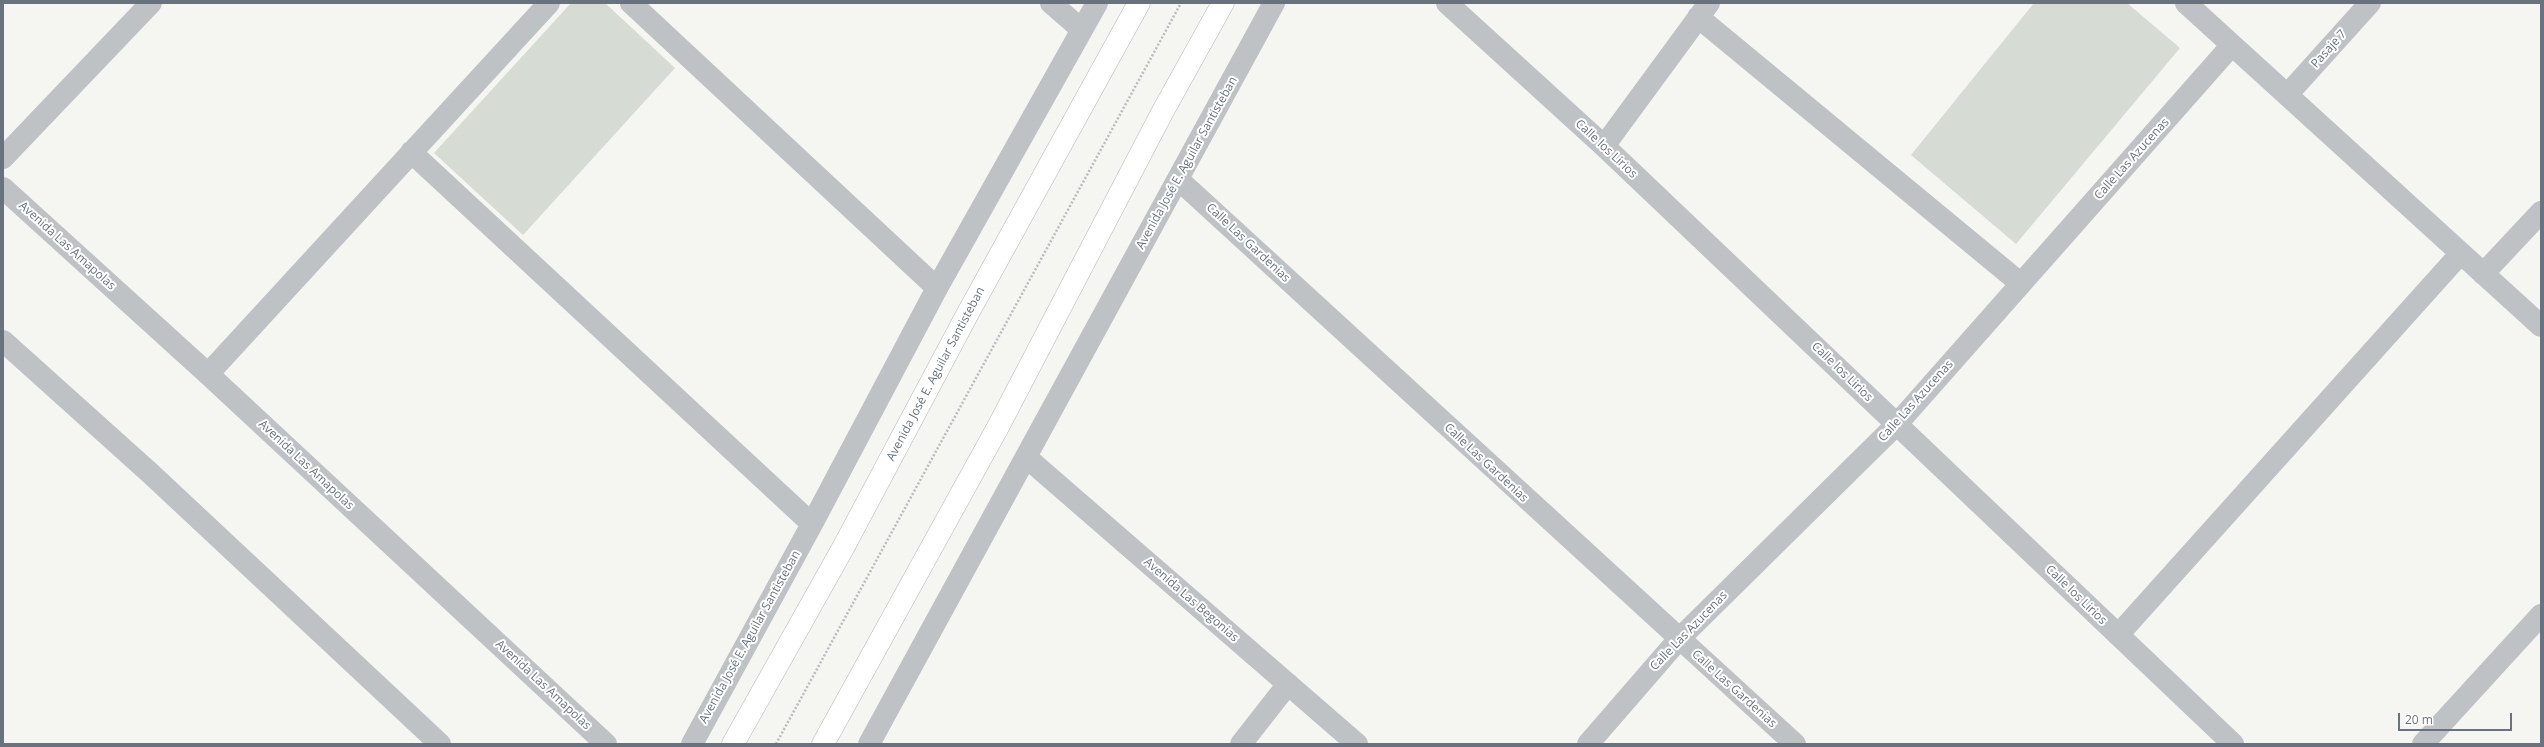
<!DOCTYPE html>
<html>
<head>
<meta charset="utf-8">
<style>
  body { margin:0 }
  #map { position:relative; width:2544px; height:747px; overflow:hidden; background:#f5f5f2; font-family:"Open Sans",sans-serif }
  canvas { display:block }
  .frame { position:absolute; inset:0; border:4px solid #68737f; pointer-events:none }
  .scale { position:absolute; left:2398px; top:713px; width:114px; height:18px; box-sizing:border-box; border:2px solid #68737f; border-top:0; padding-left:5px; font-size:12px; line-height:14px; white-space:nowrap; color:#68737f; -webkit-text-stroke:3px #fff; paint-order:stroke }
</style>
</head>
<body>
<div id="map">
<canvas width="2544" height="747"></canvas>
<div class="frame"></div>
<div class="scale">20 m</div>
</div>
<script>
const g = document.querySelector('canvas').getContext('2d');
g.lineJoin = 'round';
function fill(path, color) {
  g.fillStyle = color;
  g.fill(path, 'evenodd');
}
function shape(rows) {
  const path = new Path2D();
  for (const r of rows) {
    path.moveTo(r[0], r[1]);
    for (let i = 2; i < r.length; i += 2) path.lineTo(r[i], r[i + 1]);
  }
  return path;
}
function trace(path, color, width, dash) {
  g.strokeStyle = color;
  g.lineWidth = width;
  g.lineCap = dash ? 'butt' : 'round';
  g.setLineDash(dash || []);
  g.stroke(path);
}
function label(font, color, halo, rows, align = 'center') {
  g.font = font + ' "Open Sans",sans-serif';
  g.lineWidth = 4;
  g.setLineDash([]);
  g.textBaseline = 'middle';
  g.strokeStyle = halo;
  g.fillStyle = color;
  for (const [text, x, y, turn = 0] of rows) {
    g.save();
    g.translate(x, y);
    g.rotate((+turn || 0) * Math.PI / 180);
    g.textAlign = isNaN(turn) ? turn : align;
    if (halo) g.strokeText(text, 0, 0);
    g.fillText(text, 0, 0);
    g.restore();
  }
}
fill(shape([
  [571,3,605,3,675,68,523,235,434,153],
  [2034,3,2127,3,2180,48,2016,244,1911,155]
]), '#d6dbd4');
const secondary = shape([
  [733,744,843,548,968,313,1139,3],
  [823,744,998,427,1163,111,1223,3]
]);
trace(secondary, '#b2b6ba', 23);
trace(shape([
  [776,744,1181,3]
]), '#b9bbbd', 2.5, [2, 2]);
trace(shape([
  [631,3,937,288],
  [1051,3,1082,30],
  [1447,3,1604,146,2233,744],
  [2186,3,2541,326],
  [1698,17,2020,283],
  [2287,95,2370,3],
  [1604,146,1709,3],
  [411,152,812,524],
  [3,158,151,3],
  [1179,180,1795,744],
  [2483,274,2541,212],
  [208,374,549,3],
  [1026,457,1357,744],
  [2118,635,2461,253],
  [692,744,812,524,937,288,1097,3],
  [869,744,1274,3],
  [1241,744,1288,684],
  [1588,744,1679,639,1897,424,2232,45],
  [2423,744,2541,615]
]), '#bfc2c5', 22);
trace(shape([
  [3,188,208,374,606,744],
  [3,341,150,473,440,744]
]), '#bfc2c5', 22);
trace(secondary, '#fff', 22);
label('12px', '#68737f', '#fff', [
  ["Pasaje 7",2329,49,-48],
  ["Calle los Lirios",1606,149,43],
  ["Calle Las Azucenas",2132,159,-48],
  ["Avenida José E. Aguilar Santisteban",1187,163,-61],
  ["Calle Las Gardenias",1248,243,43],
  ["Avenida Las Amapolas",67,246,42],
  ["Calle los Lirios",1842,372,44],
  ["Avenida José E. Aguilar Santisteban",936,374,-62],
  ["Calle Las Azucenas",1916,401,-48],
  ["Calle Las Gardenias",1486,463,43],
  ["Avenida Las Amapolas",306,465,43],
  ["Calle los Lirios",2076,595,44],
  ["Avenida Las Begonias",1191,600,41],
  ["Calle Las Azucenas",1689,631,-46],
  ["Avenida José E. Aguilar Santisteban",750,637,-61],
  ["Avenida Las Amapolas",543,685,43],
  ["Calle Las Gardenias",1734,689,42]
]);
</script>
</body>
</html>
